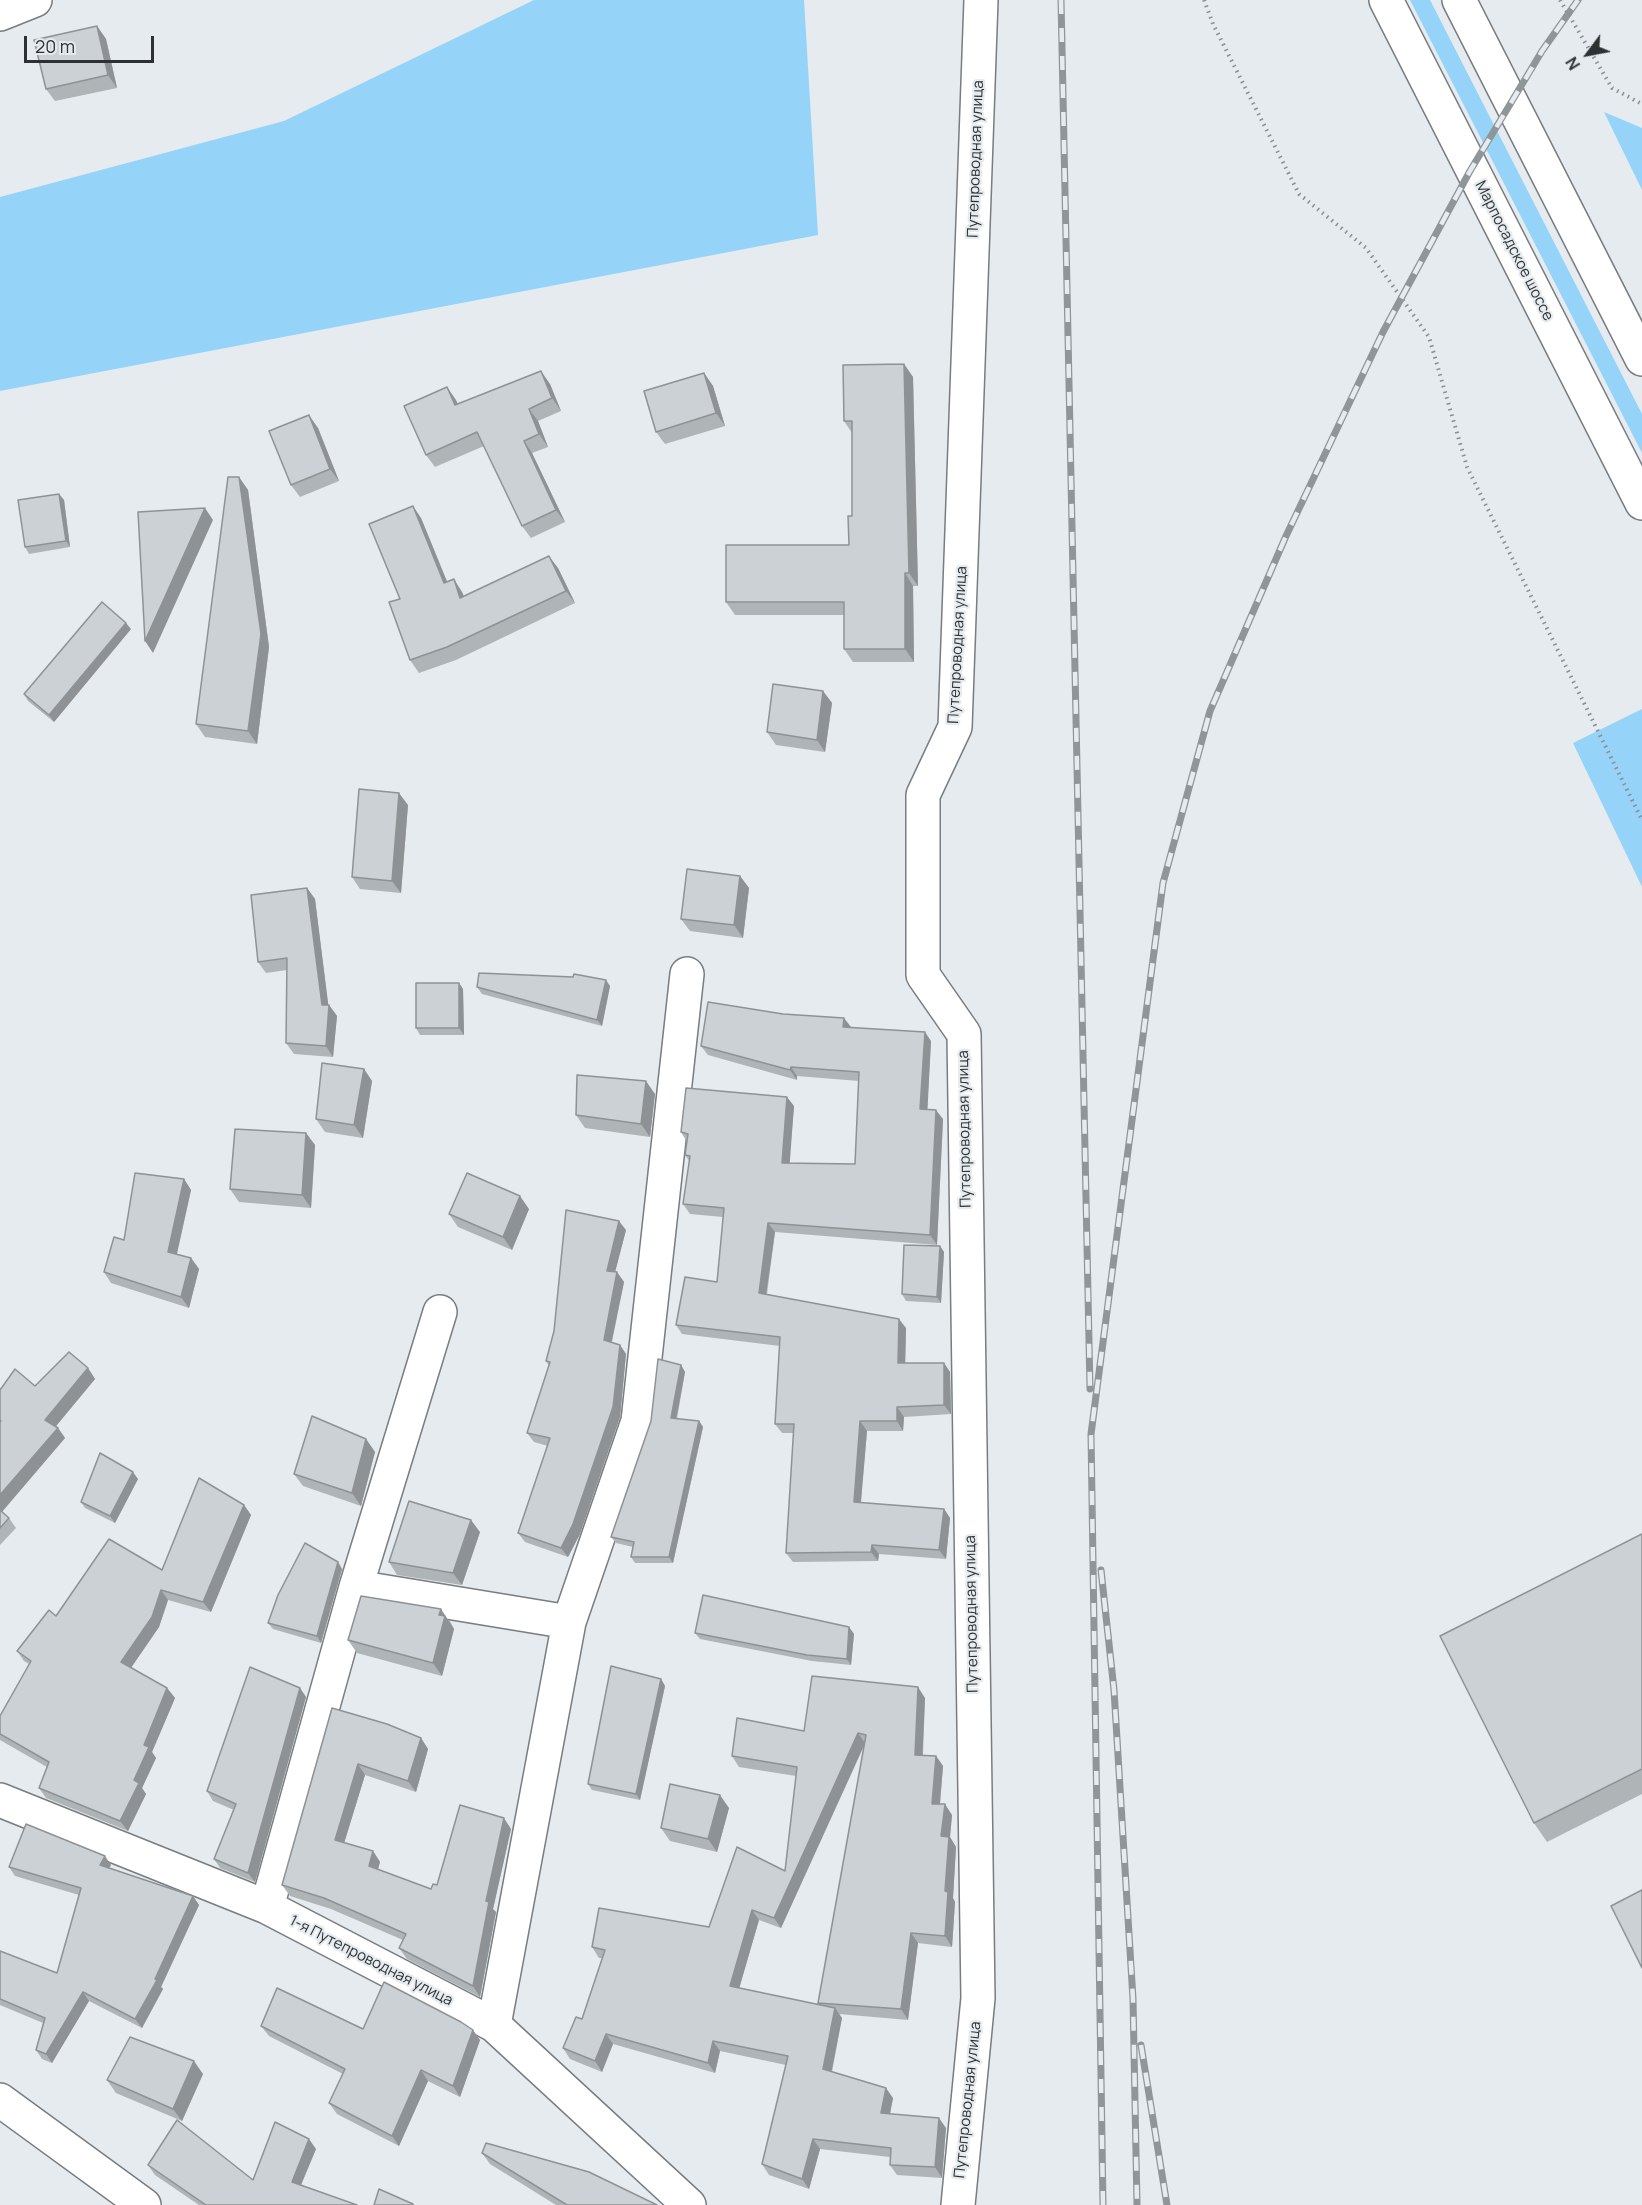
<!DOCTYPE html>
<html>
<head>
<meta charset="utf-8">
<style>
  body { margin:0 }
  #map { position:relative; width:1642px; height:2205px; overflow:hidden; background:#e5ebef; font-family:Manrope,sans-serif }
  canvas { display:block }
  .north { position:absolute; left:1558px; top:24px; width:60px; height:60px; -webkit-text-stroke:4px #e5ebef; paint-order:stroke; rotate:238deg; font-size:16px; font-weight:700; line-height:24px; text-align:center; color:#2e3132 }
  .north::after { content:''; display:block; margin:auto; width:21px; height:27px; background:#2e3132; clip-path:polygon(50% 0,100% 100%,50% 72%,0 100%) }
  .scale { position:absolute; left:24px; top:36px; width:130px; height:27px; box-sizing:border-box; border:3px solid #2e3132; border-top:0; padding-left:8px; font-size:18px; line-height:21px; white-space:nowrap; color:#2e3132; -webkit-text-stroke:4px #e5ebef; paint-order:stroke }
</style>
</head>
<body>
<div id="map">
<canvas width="1642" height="2205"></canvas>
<div class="north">N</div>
<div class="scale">20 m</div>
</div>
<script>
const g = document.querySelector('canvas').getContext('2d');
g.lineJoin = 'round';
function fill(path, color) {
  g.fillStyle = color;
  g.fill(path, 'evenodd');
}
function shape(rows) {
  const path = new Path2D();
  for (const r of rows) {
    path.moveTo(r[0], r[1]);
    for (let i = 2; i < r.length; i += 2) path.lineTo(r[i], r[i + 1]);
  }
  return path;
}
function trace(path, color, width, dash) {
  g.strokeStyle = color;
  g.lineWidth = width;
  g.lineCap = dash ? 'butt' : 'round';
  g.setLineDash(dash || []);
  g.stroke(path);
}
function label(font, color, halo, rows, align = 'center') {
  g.font = font + ' Manrope,sans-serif';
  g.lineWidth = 4.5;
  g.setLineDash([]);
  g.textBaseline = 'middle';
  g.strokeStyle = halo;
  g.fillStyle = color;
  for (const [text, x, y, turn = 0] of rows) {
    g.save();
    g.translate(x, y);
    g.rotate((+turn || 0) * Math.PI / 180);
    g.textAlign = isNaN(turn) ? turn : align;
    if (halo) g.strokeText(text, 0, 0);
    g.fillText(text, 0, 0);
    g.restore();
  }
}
fill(shape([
  [534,0,804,0,818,235,0,391,0,197,284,121],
  [1410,0,1430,0,1642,414,1642,453],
  [1604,112,1642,128,1642,190],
  [1642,709,1642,887,1573,743]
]), '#95d4f8');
const minor = shape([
  [0,14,35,0],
  [356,1587,440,1312],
  [0,1800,267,1907,494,2025,689,2205],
  [267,1907,356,1587,569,1622],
  [494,2025,569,1622,638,1421,687,974],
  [0,2100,144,2205],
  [958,2205,978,1998,964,1034,923,975,923,795,955,727,981,0]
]);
const major = shape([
  [1386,0,1642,503],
  [1459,0,1642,359]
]);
trace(minor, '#777d80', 36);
trace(major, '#777d80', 36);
trace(shape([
  [1204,0,1213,24,1299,194,1366,248,1429,337,1467,467,1642,820],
  [1560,0,1612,88,1642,104]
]), '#8a8e91', 4, [1.5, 4.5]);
trace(minor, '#fff', 33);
trace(major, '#fff', 33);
const rail = shape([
  [1061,0,1090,1389],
  [1101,1570,1114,1690,1133,1999,1137,2205],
  [1141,2045,1167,2205],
  [1103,2205,1091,1434,1163,883,1210,711,1286,536,1383,332,1470,171,1542,51,1578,0]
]);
trace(rail, '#909597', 7);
trace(rail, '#e5ebef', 4.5, [14]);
fill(shape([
  [97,26,106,39,117,88,55,101,46,89],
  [904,364,913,377,918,586,913,586,914,662,853,662,844,649,844,615,735,615,726,602,849,545,852,516,852,433,844,421],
  [704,373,713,386,725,426,665,444,656,432],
  [550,384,561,411,538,421,548,447,532,453,565,522,531,538,522,526,484,446,435,467,426,455,447,387,458,404],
  [318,428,339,481,300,497,291,485],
  [239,477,248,490,269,647,257,744,205,737,196,724],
  [59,494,64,500,70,547,29,554,25,547],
  [421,518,447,582,462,592,464,596,558,568,575,603,456,660,419,673,410,660,400,599],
  [131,629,54,722,28,701,24,694],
  [823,691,832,703,825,752,776,745,767,732],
  [408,805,401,893,360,889,352,877],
  [740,876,749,888,743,938,690,931,681,919],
  [307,888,315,899,328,1005,329,1005,337,1016,333,1057,294,1054,286,1043,287,970,266,973,258,962],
  [459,983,463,989,464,1035,420,1035,416,1028],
  [610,986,602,1026,482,994,477,987],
  [851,1027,931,1041,927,1109,943,1119,937,1245,775,1232,767,1294,906,1328,905,1363,944,1363,950,1372,951,1414,904,1417,903,1431,867,1431,861,1503,944,1509,950,1518,946,1559,879,1554,878,1561,793,1562,786,1553,794,1433,782,1433,775,1424,780,1346,682,1334,676,1325,717,1282,723,1217,690,1214,683,1204,690,1162,685,1155,687,1142,681,1132,794,1106,789,1163,855,1164,859,1081,797,1076,797,1080,708,1055,701,1046],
  [364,1069,372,1081,363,1138,325,1132,316,1119],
  [655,1094,650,1137,585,1128,576,1115],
  [306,1133,315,1145,311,1208,239,1202,230,1189],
  [184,1179,191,1190,177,1254,191,1258,199,1269,189,1308,111,1283,104,1272,124,1240],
  [529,1209,512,1250,458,1227,449,1214],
  [626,1230,615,1272,617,1272,624,1282,612,1342,620,1345,626,1354,620,1417,580,1534,568,1557,525,1542,518,1533,548,1446,534,1442,527,1433,549,1366,546,1361],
  [940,1246,944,1252,941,1303,906,1301,902,1294],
  [681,1365,685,1372,677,1419,699,1421,703,1427,673,1563,635,1563,631,1557,633,1547,616,1543,611,1537],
  [88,1368,95,1379,56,1426,58,1428,65,1438,2,1512,9,1518,16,1528,0,1545,0,1390,35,1386],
  [366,1439,375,1452,361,1506,303,1486,294,1474],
  [138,1479,115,1523,85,1508,81,1502],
  [244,1505,251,1515,211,1612,168,1600,159,1627,131,1668,167,1688,175,1698,152,1752,156,1758,142,1788,146,1794,128,1831,46,1798,39,1788,47,1767,0,1740,0,1716,29,1664,24,1661,17,1651,56,1616,162,1570],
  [480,1532,462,1585,397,1575,389,1562],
  [1642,1534,1642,1794,1547,1842,1534,1823],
  [338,1562,342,1569,321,1643,273,1629,268,1623],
  [450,1621,454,1629,442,1676,357,1653,348,1640],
  [849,1627,854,1634,851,1665,812,1661,700,1639,695,1633],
  [661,1679,665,1686,640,1800,592,1790,588,1784],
  [300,1688,306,1697,255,1882,220,1868,214,1859,234,1810,213,1801,207,1791],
  [925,1698,923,1755,936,1756,943,1766,940,1804,952,1815,950,1837,956,1847,953,1898,955,1902,952,1947,918,1943,908,2020,839,2014,842,2018,832,2072,893,2098,890,2114,946,2128,942,2178,897,2175,890,2165,890,2157,820,2149,809,2189,769,2175,762,2164,786,2065,720,2051,715,2073,613,2044,602,2072,570,2059,563,2048,582,2019,603,1958,599,1958,592,1947,709,1927,785,1871,796,1776,739,1767,732,1756,804,1731],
  [865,1744,818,2003,820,2005,739,1988,759,1920,781,1928],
  [332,1708,421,1738,428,1749,416,1792,365,1775,344,1843,373,1851,380,1862,378,1869,431,1889,511,1829,493,1909,496,1912,480,1997,407,1959,399,1948,403,1940,331,1909,290,1896,282,1885],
  [729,1808,717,1852,670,1841,661,1828],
  [111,1865,109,1868,193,1896,199,1905,161,1987,163,1989,142,2028,89,2001,52,2063,42,2059,36,2050,43,2023,0,2005,0,1951,57,1973,79,1895,15,1876,9,1867],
  [261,2026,363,2029,480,2040,460,2097,428,2081,399,2146,337,2114,329,2103,343,2074,269,2036],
  [203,2074,182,2121,116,2093,107,2080],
  [316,2149,301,2185,357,2205,199,2205,155,2175,148,2165,253,2180],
  [482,2153,657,2205,556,2205,490,2164]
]), '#afb4b7');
fill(shape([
  [97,26,106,39,117,88,108,75],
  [904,364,913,377,918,586,909,573],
  [541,371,550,384,561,411,552,398],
  [704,373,713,386,725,426,716,413],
  [447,387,456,400,464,418,455,405],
  [529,409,538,421,548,447,539,434],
  [309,415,318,428,339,481,330,469],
  [524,441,532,453,565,522,556,510],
  [239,477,248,490,269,647,257,744,248,731],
  [59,494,64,500,70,547,66,541],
  [413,506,421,518,453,596,444,583],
  [205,508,213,520,153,653,145,641],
  [549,556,558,568,575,603,566,591],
  [905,573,913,586,914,662,905,649],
  [454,579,462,592,469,611,460,598],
  [126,623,131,629,54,722,49,715],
  [823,691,832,703,825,752,817,740],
  [399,793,408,805,401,893,392,881],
  [740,876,749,888,743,938,734,925],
  [307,888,315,899,329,1010,329,1005,337,1016,333,1057,326,1046,322,1005],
  [606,980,610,986,602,1026,597,1020],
  [459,983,463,989,464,1035,459,1028],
  [844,1018,851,1027,843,1027],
  [925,1032,931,1041,927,1119,920,1109],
  [791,1067,797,1076,797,1080,790,1070],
  [364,1069,372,1081,363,1138,354,1125],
  [646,1081,655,1094,650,1137,641,1124],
  [787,1097,794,1106,789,1173,782,1163],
  [936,1110,943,1119,937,1245,930,1235],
  [306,1133,315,1145,311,1208,302,1195],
  [184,1179,191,1190,175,1262,168,1252],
  [520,1196,529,1209,512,1250,503,1237],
  [619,1221,626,1230,613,1280,607,1271],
  [768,1223,775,1232,765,1302,759,1293],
  [940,1246,944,1252,941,1303,937,1297],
  [191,1258,199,1269,189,1308,181,1297],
  [617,1272,624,1282,610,1349,604,1340],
  [899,1319,906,1328,905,1373,898,1363],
  [620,1345,626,1354,620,1417,580,1534,568,1557,561,1548],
  [944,1363,950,1372,951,1414,944,1405],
  [681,1365,685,1372,675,1425,671,1418],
  [88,1368,95,1379,52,1431,45,1420],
  [897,1407,904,1417,903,1431,897,1421],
  [699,1421,703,1427,673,1563,669,1557],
  [860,1421,867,1431,860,1511,854,1502],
  [58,1428,65,1438,0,1514,0,1495],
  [366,1439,375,1452,361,1506,352,1493],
  [133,1472,138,1479,115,1523,110,1516],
  [244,1505,251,1515,211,1612,203,1602],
  [944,1509,950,1518,946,1559,939,1550],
  [471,1520,480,1532,462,1585,453,1573],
  [872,1545,879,1554,878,1561,871,1552],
  [338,1562,342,1569,321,1643,317,1636],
  [161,1590,168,1600,159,1627,128,1672,121,1662],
  [441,1609,454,1629,442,1676,433,1663,439,1615],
  [849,1627,854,1634,851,1665,847,1659],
  [661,1679,665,1686,640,1800,636,1794],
  [918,1687,925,1698,922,1765,915,1755],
  [167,1688,175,1698,152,1752,156,1758,142,1788,146,1794,128,1831,120,1821,134,1780,144,1745],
  [300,1688,306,1697,255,1882,248,1873],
  [858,1733,865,1743,781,1928,774,1918],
  [421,1738,428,1749,416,1792,408,1781],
  [936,1756,943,1766,939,1814,932,1804],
  [358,1764,365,1775,342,1850,335,1840],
  [720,1795,729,1808,717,1852,708,1839],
  [945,1804,952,1815,950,1837,956,1847,953,1898,955,1902,952,1947,945,1936,945,1891,941,1836],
  [504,1818,511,1829,493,1909,496,1912,480,1997,473,1986,486,1901],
  [373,1851,380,1862,376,1876,369,1866],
  [105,1856,111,1865,106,1874,100,1865],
  [193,1896,199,1905,161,1987,163,1989,142,2028,135,2019],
  [752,1910,759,1920,737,1996,730,1986],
  [911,1933,918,1943,908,2020,901,2009],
  [83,1992,89,2001,52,2063,46,2054],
  [835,2008,842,2018,830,2079,823,2069],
  [473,2030,480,2040,460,2097,453,2086],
  [606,2034,613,2044,602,2072,595,2061],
  [713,2041,720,2051,715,2073,708,2063],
  [194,2061,203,2074,182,2121,173,2109],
  [421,2070,428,2081,399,2146,392,2136],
  [886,2088,893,2098,888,2124,881,2113],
  [939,2118,946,2128,942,2178,935,2167],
  [309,2139,316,2149,298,2192,292,2182],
  [813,2139,820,2149,809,2189,802,2179]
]), '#8e9295');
const building = shape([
  [97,26,108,75,46,89,34,40,97,26],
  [904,364,909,573,905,573,905,649,844,649,844,602,726,602,726,545,849,545,848,516,852,516,852,421,844,421,843,365,904,364],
  [541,371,552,398,529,409,539,434,524,441,556,510,522,526,477,432,426,455,404,406,447,387,455,405,541,371],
  [704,373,716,413,656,432,644,391,704,373],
  [309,415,330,469,291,485,269,431,309,415],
  [228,477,239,477,261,634,248,731,196,724,228,477],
  [59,494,66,541,25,547,18,500,59,494],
  [413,506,444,583,454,579,460,598,549,556,566,591,447,647,410,660,389,602,400,599,369,524,413,506],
  [205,508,145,641,138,512,205,508],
  [102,602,126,623,49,715,24,694,102,602],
  [773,684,823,691,817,740,767,732,773,684],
  [359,789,399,793,392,881,352,877,359,789],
  [687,869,740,876,734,925,681,919,687,869],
  [307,888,322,1005,329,1005,326,1046,286,1043,287,958,258,962,251,895,307,888],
  [479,973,573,977,574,974,606,980,597,1020,477,987,479,973],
  [416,983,459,983,459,1028,416,1028,416,983],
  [708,1002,783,1014,844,1018,843,1027,925,1032,920,1109,936,1110,930,1235,768,1223,759,1293,899,1319,898,1363,944,1363,944,1405,897,1407,897,1421,860,1421,854,1502,944,1509,939,1550,872,1545,871,1552,786,1553,794,1424,775,1424,780,1337,676,1325,685,1277,717,1282,724,1208,683,1204,690,1156,685,1155,688,1134,681,1132,686,1088,787,1097,782,1163,855,1164,859,1072,791,1067,790,1070,701,1046,708,1002],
  [322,1063,364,1069,354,1125,316,1119,322,1063],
  [577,1075,646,1081,641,1124,576,1115,577,1075],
  [235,1129,306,1133,302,1195,230,1189,235,1129],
  [135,1173,184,1179,168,1252,191,1258,181,1297,104,1272,114,1237,124,1240,135,1173],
  [467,1173,520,1196,503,1237,449,1214,467,1173],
  [566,1210,619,1221,607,1271,617,1272,604,1340,620,1345,613,1407,573,1524,561,1548,518,1533,550,1438,527,1433,550,1362,546,1361,554,1331,566,1210],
  [904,1245,940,1246,937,1297,902,1294,904,1245],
  [69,1352,88,1368,45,1420,58,1428,0,1495,0,1422,1,1421,0,1420,0,1390,15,1369,35,1386,69,1352],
  [658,1359,681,1365,671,1418,699,1421,669,1557,631,1557,634,1542,611,1537,651,1421,658,1359],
  [312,1416,366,1439,352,1493,294,1474,312,1416],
  [100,1453,133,1472,110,1516,81,1502,100,1453],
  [199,1478,244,1505,203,1602,161,1590,152,1617,121,1662,167,1688,144,1745,149,1747,134,1780,139,1783,120,1821,39,1788,49,1762,0,1734,0,1716,31,1661,17,1651,49,1610,56,1616,109,1539,162,1570,199,1478],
  [409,1501,471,1520,453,1573,389,1562,409,1501],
  [0,1510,9,1518,0,1528,0,1510],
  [1642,1534,1642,1769,1534,1823,1440,1636,1642,1534],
  [305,1543,338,1562,317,1636,268,1623,278,1595,305,1543],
  [703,1595,849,1627,847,1659,807,1655,695,1633,703,1595],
  [361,1596,441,1609,439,1615,445,1616,433,1663,348,1640,361,1596],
  [611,1666,661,1679,636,1794,588,1784,611,1666],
  [250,1667,300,1688,248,1873,214,1859,236,1804,207,1791,250,1667],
  [812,1676,918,1687,915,1755,936,1756,932,1804,945,1804,941,1836,949,1837,945,1891,948,1892,945,1936,911,1933,901,2009,818,2003,866,1735,858,1733,774,1918,752,1910,730,1986,835,2008,823,2069,886,2088,881,2113,939,2118,935,2167,890,2165,891,2148,813,2139,802,2179,762,2164,788,2056,713,2041,708,2063,606,2034,595,2061,563,2048,576,2017,582,2019,605,1950,592,1947,599,1908,709,1927,737,1847,785,1871,797,1767,732,1756,737,1718,804,1731,812,1676],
  [332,1708,387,1724,421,1738,408,1781,358,1764,335,1840,373,1851,369,1866,431,1889,433,1884,437,1885,460,1805,504,1818,486,1901,489,1902,473,1986,399,1948,406,1934,324,1898,282,1885,332,1708],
  [670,1784,720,1795,708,1839,661,1828,670,1784],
  [26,1824,105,1856,100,1865,193,1896,155,1979,157,1980,135,2019,83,1992,46,2054,36,2050,45,2018,0,1999,0,1951,57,1973,81,1888,9,1867,26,1824],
  [1642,1890,1642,1968,1611,1906,1642,1890],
  [384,1982,461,2022,473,2030,453,2086,421,2070,392,2136,329,2103,345,2069,261,2026,277,1988,363,2029,384,1982],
  [130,2037,194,2061,173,2109,107,2080,130,2037],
  [177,2120,253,2180,275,2122,309,2139,292,2182,357,2205,206,2205,148,2165,177,2120],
  [486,2143,589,2172,657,2205,567,2205,482,2153,486,2143],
  [379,2189,413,2204,413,2205,374,2205,379,2189]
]);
fill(building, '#cbd1d5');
trace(building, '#8e9295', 1.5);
label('15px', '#2e3132', '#e5ebef', [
  ["Путепроводная улица",976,159,-88],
  ["Марпосадское шоссе",1514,251,63],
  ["Путепроводная улица",958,645,-87],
  ["Путепроводная улица",965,1129,-91],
  ["Путепроводная улица",972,1614,-91],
  ["1-я Путепроводная улица",371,1961,27],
  ["Путепроводная улица",968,2100,-84]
]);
</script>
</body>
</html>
